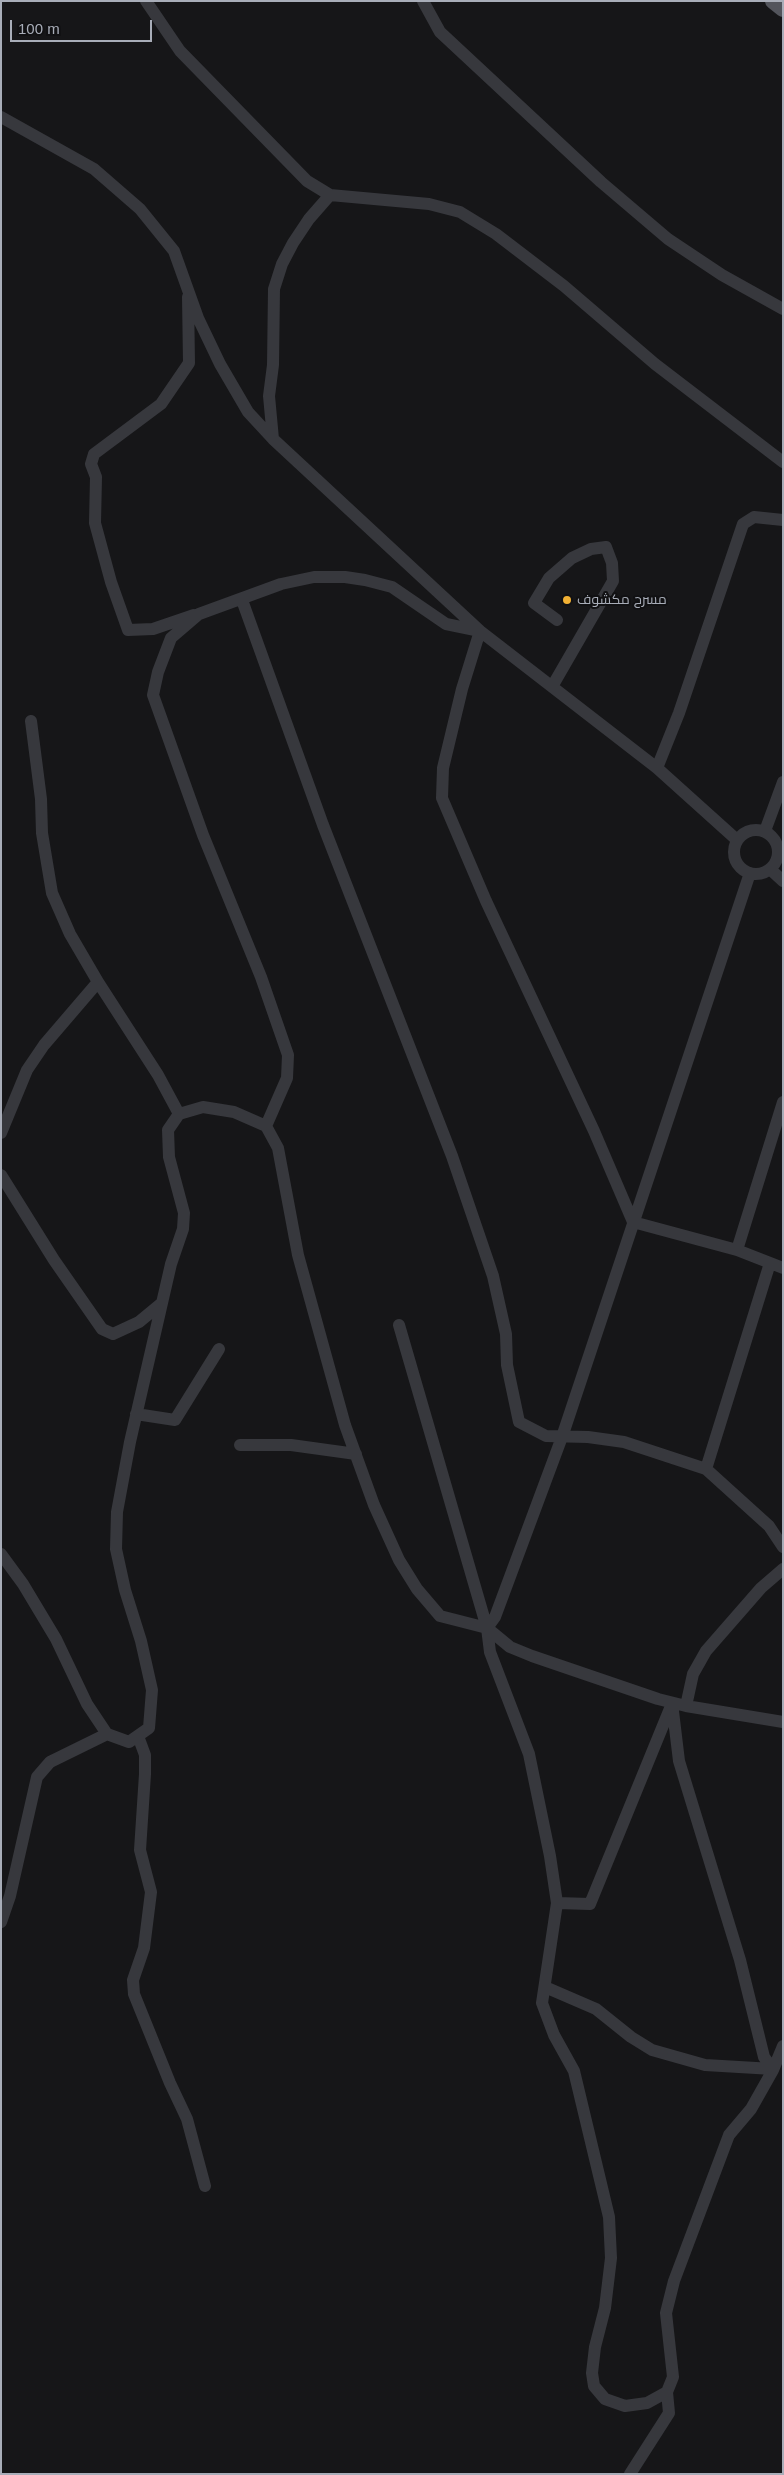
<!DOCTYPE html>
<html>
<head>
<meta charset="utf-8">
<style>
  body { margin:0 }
  #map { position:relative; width:784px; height:2475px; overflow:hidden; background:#161618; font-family:Arial,sans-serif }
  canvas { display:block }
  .frame { position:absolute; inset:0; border:2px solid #a8adb8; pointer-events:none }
  .scale { position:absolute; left:10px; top:20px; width:142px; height:22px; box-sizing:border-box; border:2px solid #a8adb8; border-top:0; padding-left:6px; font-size:15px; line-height:18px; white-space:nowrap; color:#a8adb8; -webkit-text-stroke:4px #111113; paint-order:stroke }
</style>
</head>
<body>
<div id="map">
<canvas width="784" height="2475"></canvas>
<div class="frame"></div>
<div class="scale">100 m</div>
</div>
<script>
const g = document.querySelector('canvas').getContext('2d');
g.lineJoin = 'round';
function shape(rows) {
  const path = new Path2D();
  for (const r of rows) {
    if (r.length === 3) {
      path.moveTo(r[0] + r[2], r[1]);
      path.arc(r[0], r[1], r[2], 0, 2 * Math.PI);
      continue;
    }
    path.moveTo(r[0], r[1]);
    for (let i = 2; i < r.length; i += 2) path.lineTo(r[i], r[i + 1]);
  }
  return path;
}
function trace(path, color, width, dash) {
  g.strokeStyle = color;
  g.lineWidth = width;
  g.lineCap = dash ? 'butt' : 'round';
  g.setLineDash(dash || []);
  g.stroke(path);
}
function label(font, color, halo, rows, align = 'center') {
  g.font = font + ' Arial,Cairo,sans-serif';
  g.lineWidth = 4;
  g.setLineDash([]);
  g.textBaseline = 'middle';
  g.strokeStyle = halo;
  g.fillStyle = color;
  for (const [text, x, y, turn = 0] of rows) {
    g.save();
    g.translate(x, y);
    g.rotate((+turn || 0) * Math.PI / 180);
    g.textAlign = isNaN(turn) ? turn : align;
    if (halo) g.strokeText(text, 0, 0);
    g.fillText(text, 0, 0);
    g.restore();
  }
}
trace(shape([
  [146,1,180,51,307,181,330,195,429,204,460,212,496,234,564,286,655,364,783,462],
  [423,1,440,32,601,182,668,239,722,275,783,309],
  [1,117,94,169,140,209,174,251,198,318,220,364,248,412,273,439,480,631,657,768,737,840],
  [188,297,189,363,161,404,94,454,91,464,96,477,95,523,111,582,128,630,153,629,194,615],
  [273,439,269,396,273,365,274,289,282,264,293,243,309,219,330,195],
  [242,600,323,825,452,1156,493,1276,506,1334,507,1365,519,1422,546,1436,588,1437,624,1442,706,1469,769,1526,783,1547],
  [553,685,613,581,612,563,606,547,591,549,572,558,549,578,534,603,557,620],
  [31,721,41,799,42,833,52,893,70,934,98,982],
  [657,768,679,713,743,524,754,517,783,520],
  [756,852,22],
  [765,831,783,782],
  [770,869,783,881],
  [266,1126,287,1078,288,1055,261,977,203,835,153,695,158,672,171,638,199,614,281,584,314,577,345,577,365,580,392,587,446,624,480,631,462,689,443,768,442,798,486,901,594,1131,633,1222,737,1250,783,1268],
  [1,1133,27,1070,44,1045,98,982,158,1075,179,1114],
  [1,1175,54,1260,102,1329,113,1334,139,1322,162,1303],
  [737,1250,783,1102],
  [399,1325,487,1628,490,1652,529,1754,550,1856,557,1903,542,2003,554,2035,574,2071,609,2217,611,2258,605,2308,595,2347,592,2373,594,2386,605,2399,625,2406,647,2403,667,2392,673,2377,666,2313,674,2281,729,2135,751,2109,773,2070,783,2046],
  [136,1414,175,1420,219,1349],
  [240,1445,291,1445,356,1454],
  [706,1469,770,1263],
  [1,1554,23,1584,56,1639,87,1704,107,1734,129,1742,149,1728,152,1690,141,1641,125,1590,116,1549,117,1512,130,1442,171,1264,183,1229,184,1213,169,1157,168,1130,179,1114,203,1107,234,1112,266,1126,278,1148,298,1255,345,1425,374,1505,399,1560,417,1589,440,1616,487,1628,510,1647,532,1656,658,1699,686,1706,783,1722],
  [487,1628,495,1617,562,1437,750,873],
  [672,1703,679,1761,740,1960,764,2057,773,2070],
  [686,1706,693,1674,706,1651,761,1588,783,1569],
  [138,1736,145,1755,145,1774,140,1850,151,1892,144,1948,133,1980,134,1994,170,2083,187,2119,205,2186],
  [557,1903,590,1904,671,1706],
  [1,1922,10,1896,37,1777,50,1762,107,1734],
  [545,1987,596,2009,631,2037,652,2050,705,2065,773,2069],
  [630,2474,669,2413,667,2392]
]), '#37383d', 12);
trace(shape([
  [773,1,783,9]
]), '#53555c', 16);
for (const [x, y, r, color] of [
  [567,600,5,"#f2b134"]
]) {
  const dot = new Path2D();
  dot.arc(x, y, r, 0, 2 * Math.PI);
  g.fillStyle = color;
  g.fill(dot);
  trace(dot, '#111113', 2);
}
label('14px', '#a8adb8', '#111113', [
  ["مسرح مكشوف",577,600]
], 'left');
</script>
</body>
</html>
